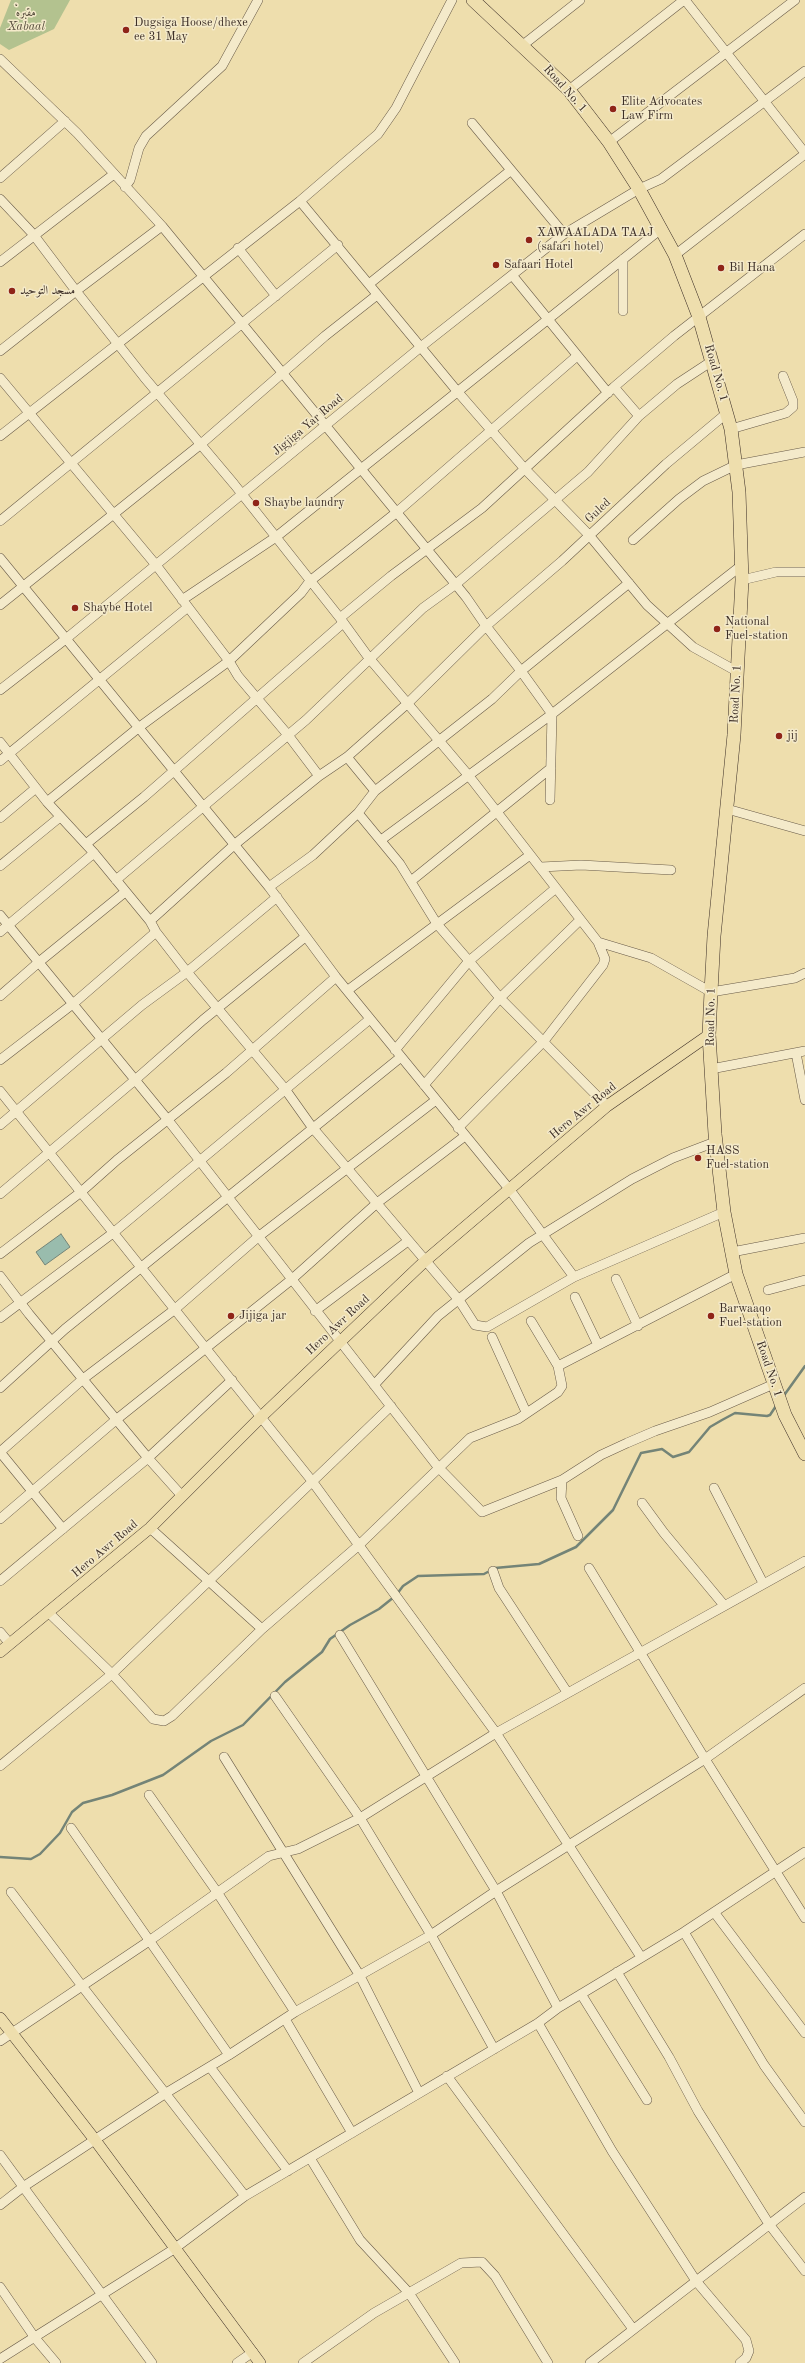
<!DOCTYPE html>
<html>
<head>
<meta charset="utf-8">
<style>
  body { margin:0 }
  canvas { display:block; background:#eedead }
</style>
</head>
<body>
<canvas width="805" height="2363"></canvas>
<script>
const g = document.querySelector('canvas').getContext('2d');
g.lineJoin = 'round';
function fill(path, color) {
  g.fillStyle = color;
  g.fill(path, 'evenodd');
}
function shape(rows) {
  const path = new Path2D();
  for (const r of rows) {
    path.moveTo(r[0], r[1]);
    for (let i = 2; i < r.length; i += 2) path.lineTo(r[i], r[i + 1]);
  }
  return path;
}
function trace(path, color, width, dash) {
  g.strokeStyle = color;
  g.lineWidth = width;
  g.lineCap = dash ? 'butt' : 'round';
  g.setLineDash(dash || []);
  g.stroke(path);
}
function label(font, color, halo, rows, align = 'center') {
  g.font = font + ' "Old Standard TT",Amiri,serif';
  g.lineWidth = 3;
  g.setLineDash([]);
  g.textBaseline = 'middle';
  g.strokeStyle = halo;
  g.fillStyle = color;
  for (const [text, x, y, turn = 0] of rows) {
    g.save();
    g.translate(x, y);
    g.rotate((+turn || 0) * Math.PI / 180);
    g.textAlign = isNaN(turn) ? turn : align;
    if (halo) g.strokeText(text, 0, 0);
    g.fillText(text, 0, 0);
    g.restore();
  }
}
fill(shape([
  [11,0,70,0,54,29,9,50,0,44,0,28]
]), '#b3c28f');
const water = shape([
  [61,1234,70,1247,45,1265,36,1252,61,1234]
]);
fill(water, '#99bcad');
trace(water, '#748477', 1);
trace(shape([
  [785,1394,805,1366],
  [397,1594,403,1586,418,1576,484,1574,495,1568,539,1564,576,1547,613,1510,641,1453,662,1449,673,1457,689,1452,710,1427,722,1420,735,1413,767,1416,770,1415,776,1406],
  [0,1857,31,1859,40,1854,60,1833,72,1812,83,1803,112,1795,163,1775,211,1741,243,1725,285,1682,322,1652,330,1639,350,1625,379,1609,394,1597]
]), '#748477', 2.5);
const minor = shape([
  [685,0,805,153],
  [523,45,580,0],
  [0,59,77,133,162,226,466,597,486,626,521,671,492,699,375,791,358,813],
  [569,90,684,0],
  [472,123,564,234],
  [609,142,795,0],
  [0,178,65,121],
  [125,187,130,180,139,148,146,136,222,66,258,0],
  [0,199,33,234,76,291,162,226],
  [300,201,378,134,396,108,452,0],
  [238,248,276,296],
  [675,255,805,154],
  [0,262,114,174],
  [512,275,608,393],
  [369,284,510,171],
  [623,311,623,259],
  [0,351,76,291,144,377,234,484,340,618,369,658,469,776,598,942,605,959,603,965,544,1041,458,1128],
  [0,378,156,565,229,661,238,676,288,735,319,776],
  [614,387,639,416],
  [731,429,786,413,793,407,793,401,783,376],
  [0,436,300,201,457,391,524,468,589,535,647,605,693,647,738,672],
  [0,521,338,245],
  [633,540,679,499,703,481,736,465,805,452],
  [0,558,269,887,336,977,510,1190,574,1277],
  [742,580,776,572,805,572],
  [182,600,276,537,662,228],
  [0,605,201,444,325,336,377,295],
  [340,618,391,576,482,508,614,387,674,336,805,234],
  [0,690,67,638,422,346,564,234,639,189,661,179,805,71],
  [0,742,47,802,94,853,150,921,156,932,187,972,285,1089,312,1127,459,1300,475,1325,487,1327,574,1277,724,1212],
  [347,757,375,791],
  [0,761,188,607],
  [550,800,552,714,521,671,629,583],
  [47,802,138,728,229,661,301,593,310,581,397,512,577,356],
  [727,809,805,831],
  [0,818,36,788],
  [381,840,552,714,742,565],
  [86,844,144,797,343,623],
  [0,866,60,817],
  [541,867,581,865,671,870],
  [116,880,306,720,423,608,456,584,588,472,639,416,677,384,712,361],
  [411,881,551,768],
  [269,887,313,855,358,813,400,864,437,924,469,961,500,998,607,1106],
  [0,915,168,1120,438,1467,482,1512,562,1480],
  [150,921,234,845,319,776,347,757,408,703,486,626,562,561,666,464,727,413],
  [0,932,94,853],
  [598,942,651,958,711,992,795,978,805,973],
  [348,990,530,855],
  [0,996,39,962,125,892],
  [395,1050,469,961,556,888],
  [796,1053,805,1100],
  [0,1060,74,1003,156,932],
  [711,1069,805,1051],
  [424,1085,500,998,579,921],
  [0,1091,312,1481,496,1733,641,1957],
  [0,1125,142,1005,187,972,277,897],
  [0,1194,135,1080,203,1020,305,937],
  [732,1252,805,1238],
  [0,1254,81,1192,117,1160,226,1073,336,977],
  [0,1276,29,1314,148,1458,182,1496],
  [616,1279,638,1326],
  [768,1290,805,1280],
  [575,1297,598,1345],
  [315,1311,408,1241],
  [0,1318,113,1233,370,1019],
  [492,1337,526,1412],
  [558,1366,736,1274],
  [374,1385,438,1316,529,1243,632,1179,673,1158,715,1142],
  [0,1388,65,1329,401,1057],
  [0,1452,83,1379,174,1310,258,1237,436,1100],
  [0,1452,63,1529],
  [714,1488,763,1583],
  [642,1503,664,1533,723,1604],
  [0,1519,117,1419,291,1280,377,1203,465,1136],
  [150,1528,262,1629],
  [578,1536,561,1498,562,1480,601,1455,627,1443,655,1431,710,1412,774,1384],
  [589,1568,705,1759,805,1918],
  [493,1571,499,1588,567,1692],
  [0,1581,148,1458,232,1380],
  [49,1613,112,1674,153,1719,164,1721,172,1716,262,1629,359,1545,470,1438,518,1419,558,1392,562,1386,558,1366,531,1321],
  [0,1632,10,1644],
  [340,1635,496,1891,558,2008],
  [275,1696,360,1818,431,1935,494,2049],
  [224,1757,360,1976,419,2093],
  [0,1766,112,1674,391,1406],
  [149,1795,217,1892,295,2012],
  [71,1828,229,2055],
  [11,1892,82,1986,245,2196],
  [714,1912,805,2033],
  [684,1932,764,2065,805,2122],
  [617,1972,669,2057,698,2111,769,2224,805,2271],
  [581,1994,647,2100],
  [285,2019,352,2133],
  [538,2023,612,2151,696,2281,746,2340,749,2351,746,2358,740,2363],
  [0,2041,149,1941,269,1856,298,1849,360,1818,496,1733,805,1561],
  [210,2067,288,2171],
  [447,2076,633,2329],
  [0,2155,152,2363],
  [310,2158,360,2240,409,2293,455,2363],
  [0,2205,23,2187,166,2093,229,2055,295,2012,431,1935,496,1891,705,1759,805,1688],
  [0,2287,35,2338,56,2363],
  [0,2359,174,2249,245,2196,538,2023,558,2008,684,1932,805,1852],
  [237,2363,253,2352],
  [303,2363,374,2313,461,2263,482,2262,495,2276,548,2363],
  [590,2363,805,2197]
]);
const major = shape([
  [0,1652,150,1528,262,1416,425,1261,607,1106,709,1035],
  [0,2018,95,2140,260,2363]
]);
const highway = shape([
  [473,0,569,90,609,142,639,189,675,255,699,317,731,429,739,492,742,580,734,735,714,936,711,992,709,1035,715,1134,724,1212,736,1274,785,1415,805,1454]
]);
trace(minor, '#695b48', 10);
trace(major, '#3d2f27', 12);
trace(highway, '#3d2f27', 14);
trace(minor, '#f4eaca', 9);
trace(major, '#eedead', 11);
trace(highway, '#eedead', 13);
for (const [x, y, r, color] of [
  [126,30,4,"#8f2418"],
  [613,109,4,"#8f2418"],
  [529,240,4,"#8f2418"],
  [496,265,4,"#8f2418"],
  [721,268,4,"#8f2418"],
  [12,291,4,"#8f2418"],
  [256,503,4,"#8f2418"],
  [75,608,4,"#8f2418"],
  [717,629,4,"#8f2418"],
  [779,736,4,"#8f2418"],
  [698,1158,4,"#8f2418"],
  [231,1316,4,"#8f2418"],
  [711,1316,4,"#8f2418"]
]) {
  const dot = new Path2D();
  dot.arc(x, y, r, 0, 2 * Math.PI);
  g.fillStyle = color;
  g.fill(dot);
  trace(dot, '#f4eaca', 1.5);
}
label('italic 12px', '#554c3c', '#f4eaca', [
  ["ْمقبره",26,13],
  ["Xabaal",26,27]
]);
label('12px', '#3d2f27', '#f4eaca', [
  ["Dugsiga Hoose/dhexe",134,23],
  ["ee 31 May",134,37],
  ["Elite Advocates",621,102],
  ["Law Firm",621,116],
  ["XAWAALADA TAAJ",537,233],
  ["(safari hotel)",537,247],
  ["Safaari Hotel",504,265],
  ["Bil Hana",729,268],
  ["مسجد التوحيد",20,291],
  ["Shaybe laundry",264,503],
  ["Shaybe Hotel",83,608],
  ["National",725,622],
  ["Fuel-station",725,636],
  ["jij",787,736],
  ["HASS",706,1151],
  ["Fuel-station",706,1165],
  ["Barwaaqo",719,1309],
  ["Fuel-station",719,1323],
  ["Jijiga jar",239,1316]
], 'left');
label('12px', '#3d2f27', '#f4eaca', [
  ["Road No. 1",565,89,48],
  ["Road No. 1",716,373,74],
  ["Jigjiga Yar Road",308,425,-40],
  ["Guled",598,511,-43],
  ["Road No. 1",736,694,-87],
  ["Road No. 1",711,1017,-89],
  ["Hero Awr Road",583,1111,-39],
  ["Hero Awr Road",338,1325,-43],
  ["Road No. 1",769,1369,71],
  ["Hero Awr Road",105,1549,-40]
]);
</script>
</body>
</html>
